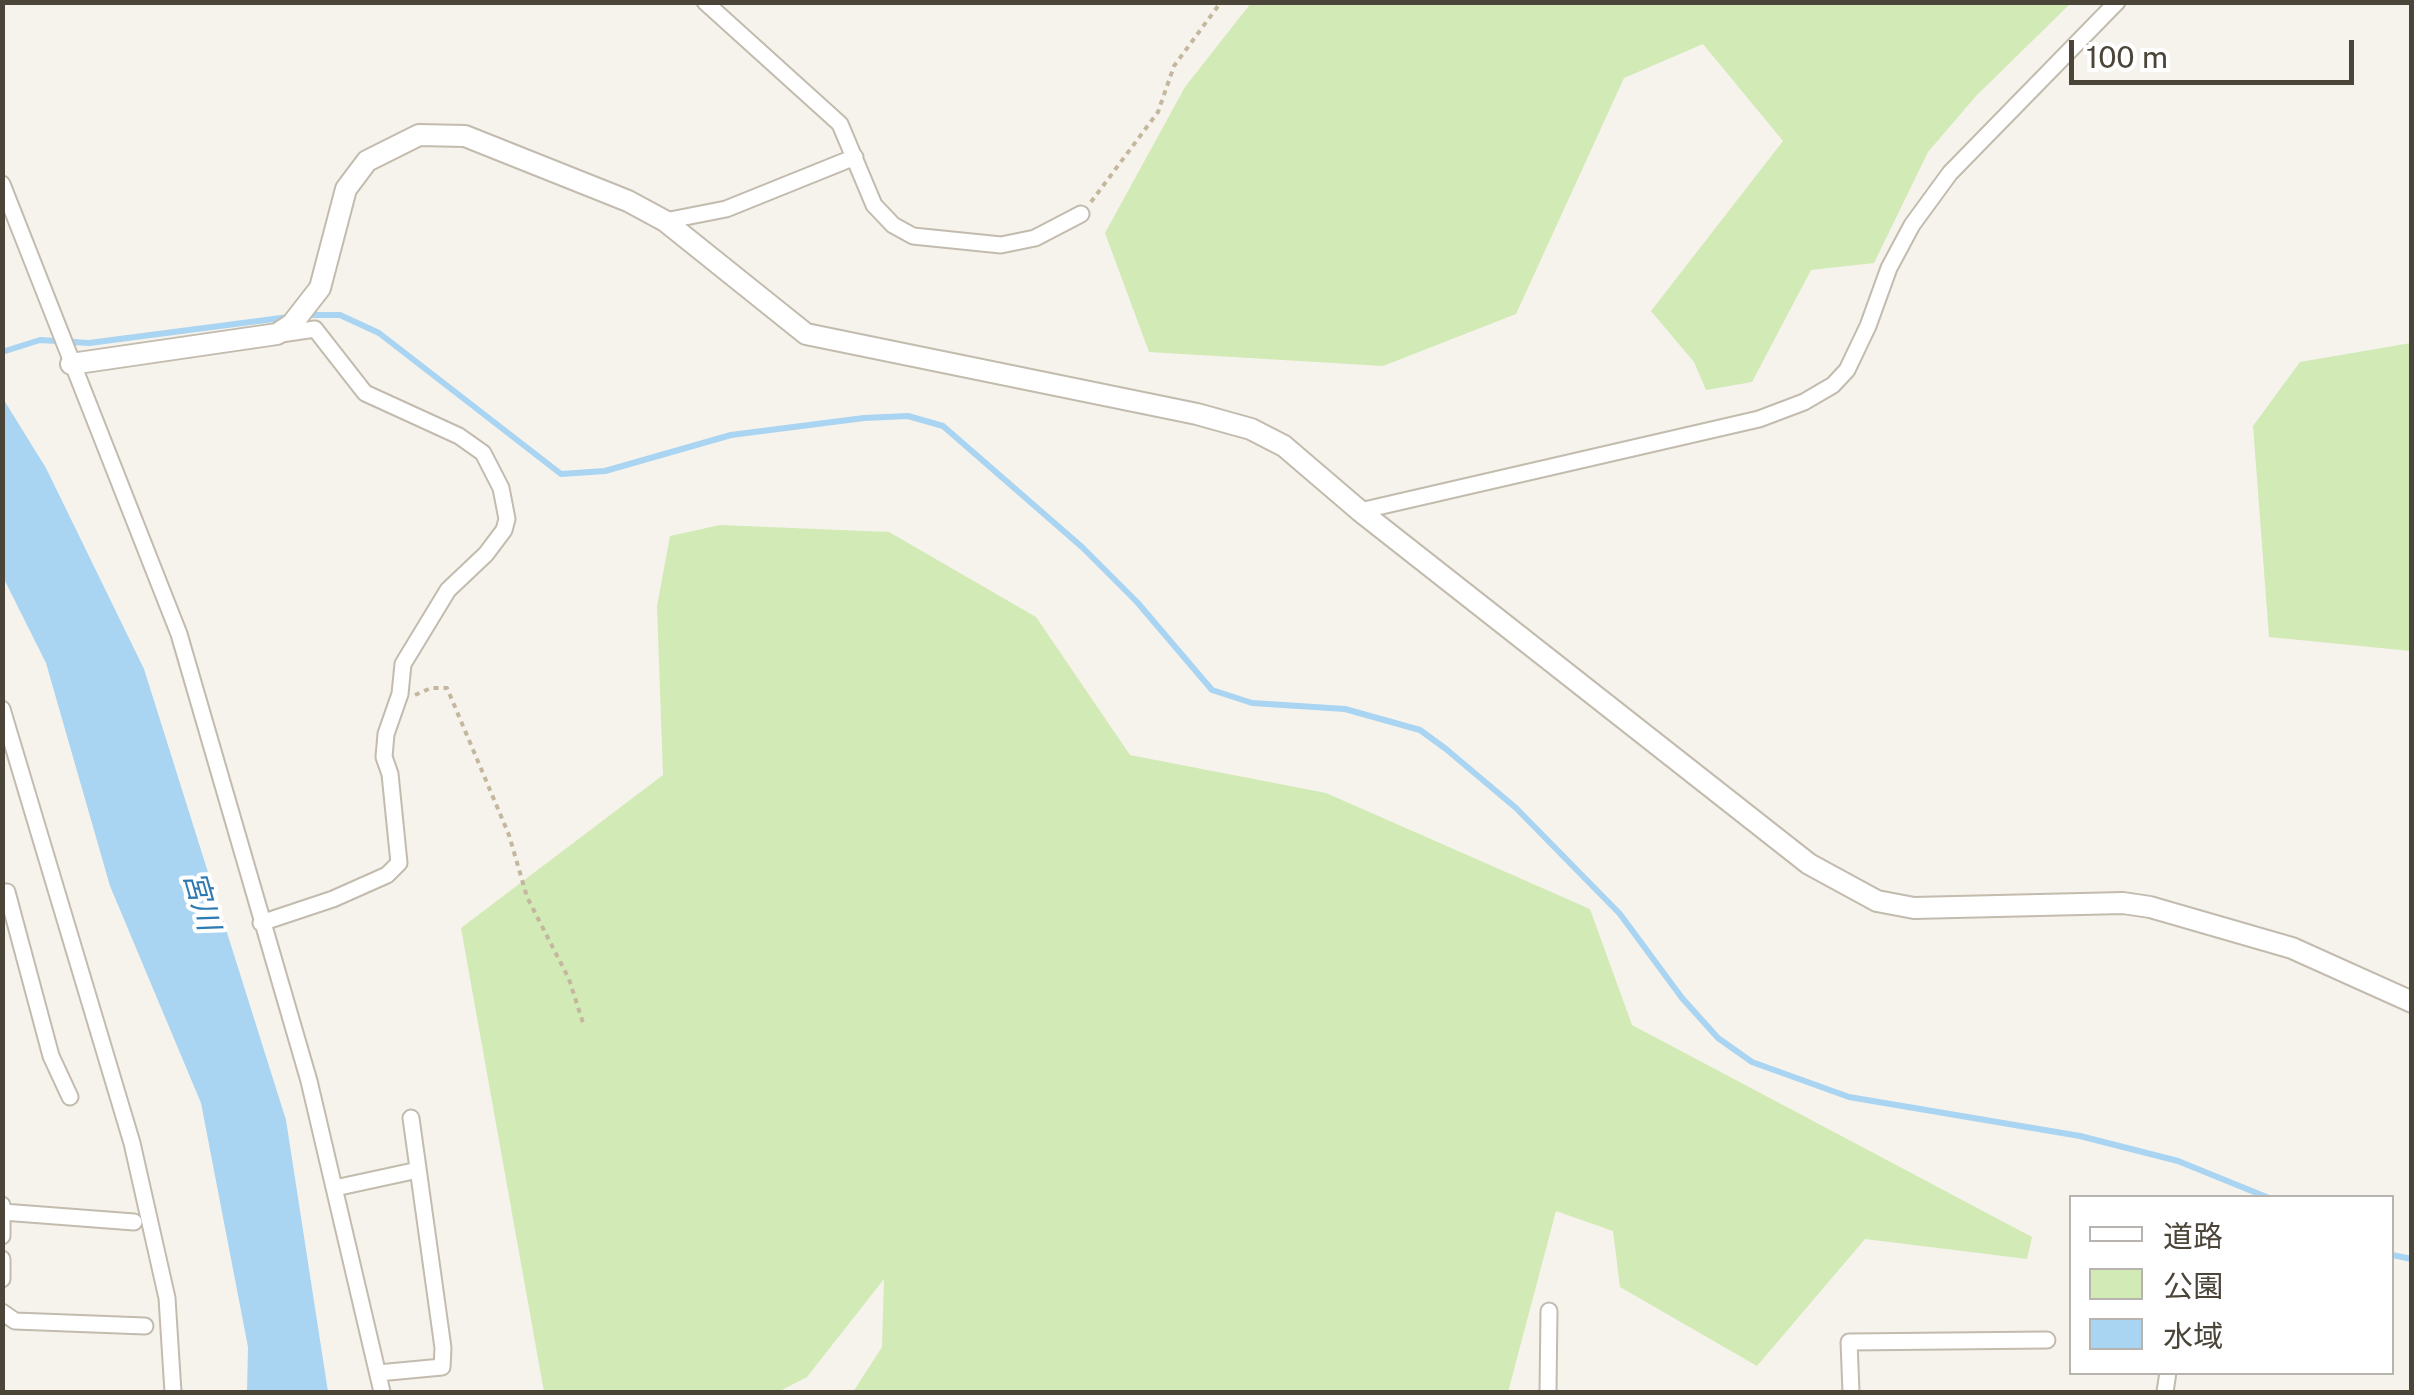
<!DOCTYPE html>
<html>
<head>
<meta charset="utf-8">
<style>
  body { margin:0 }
  #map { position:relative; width:2414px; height:1395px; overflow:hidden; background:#f6f3ec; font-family:"Public Sans","Noto Sans JP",sans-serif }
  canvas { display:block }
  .frame { position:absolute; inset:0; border:5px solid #4b4439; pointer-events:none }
  .legend { position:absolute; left:2069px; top:1195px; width:325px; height:180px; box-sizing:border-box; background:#fff; border:2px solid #b7b4b0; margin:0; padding:12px 18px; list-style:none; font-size:30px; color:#4b4439 }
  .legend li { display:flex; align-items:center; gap:20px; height:50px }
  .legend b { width:50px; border:2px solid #b7b4b0 }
  .scale { position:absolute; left:2069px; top:40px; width:285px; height:45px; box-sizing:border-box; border:5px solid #4b4439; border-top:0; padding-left:12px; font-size:30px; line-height:35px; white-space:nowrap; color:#4b4439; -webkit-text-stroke:8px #fff; paint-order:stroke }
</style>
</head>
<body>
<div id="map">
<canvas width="2414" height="1395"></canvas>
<div class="frame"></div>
<ul class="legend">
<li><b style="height:12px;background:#fff"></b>道路</li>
<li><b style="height:28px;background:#d2eab5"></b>公園</li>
<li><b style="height:28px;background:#a9d4f2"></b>水域</li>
</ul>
<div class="scale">100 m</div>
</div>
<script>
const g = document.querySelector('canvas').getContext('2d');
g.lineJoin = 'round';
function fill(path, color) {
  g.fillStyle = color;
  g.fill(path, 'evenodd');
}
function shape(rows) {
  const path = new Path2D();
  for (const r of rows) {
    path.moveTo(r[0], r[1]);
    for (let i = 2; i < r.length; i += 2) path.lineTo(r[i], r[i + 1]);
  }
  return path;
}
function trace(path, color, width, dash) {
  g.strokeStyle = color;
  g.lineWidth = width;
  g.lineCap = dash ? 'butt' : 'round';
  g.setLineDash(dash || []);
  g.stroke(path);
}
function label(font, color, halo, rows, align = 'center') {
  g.font = font + ' "Public Sans","Noto Sans JP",sans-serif';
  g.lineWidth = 8;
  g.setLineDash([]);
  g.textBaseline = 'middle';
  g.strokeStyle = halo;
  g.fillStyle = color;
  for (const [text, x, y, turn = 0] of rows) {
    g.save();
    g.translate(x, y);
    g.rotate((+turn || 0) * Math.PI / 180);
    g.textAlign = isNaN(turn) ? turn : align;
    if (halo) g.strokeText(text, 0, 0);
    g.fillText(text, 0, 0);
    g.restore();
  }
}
fill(shape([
  [1251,3,1251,2,2071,3,1976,96,1928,152,1874,263,1811,270,1752,382,1706,390,1694,362,1651,311,1783,141,1703,44,1624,78,1516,314,1383,366,1149,352,1105,233,1185,87],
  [2411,343,2411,651,2269,637,2253,426,2300,362],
  [720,525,889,532,1036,617,1130,755,1326,793,1590,909,1632,1025,2032,1237,2027,1259,1865,1239,1757,1366,1620,1287,1613,1231,1556,1211,1508,1392,853,1392,882,1347,884,1279,807,1377,778,1392,544,1392,461,928,663,775,657,606,670,536]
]), '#d2eab5');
fill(shape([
  [2,397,46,468,144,669,286,1120,328,1392,247,1392,248,1347,201,1103,110,886,46,663,3,577]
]), '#a9d4f2');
trace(shape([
  [306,315,340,315,379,333,561,474,605,471,731,435,864,418,908,416,943,426,1082,547,1137,602,1212,690,1252,703,1345,709,1420,730,1446,749,1516,808,1620,914,1682,998,1718,1038,1752,1062,1849,1097,2080,1136,2178,1161,2269,1198],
  [2,352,40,340,89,343,289,317],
  [2392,1255,2412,1259]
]), '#a9d4f2', 6);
const minor = shape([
  [705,2,840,124,874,205,893,225,913,236,1001,245,1035,238,1081,214],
  [2,184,179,634,309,1081,382,1392],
  [665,221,726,209,855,157],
  [1360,511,1759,419,1804,402,1833,385,1847,370,1868,326,1889,268,1912,225,1950,173,2117,2],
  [2,709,132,1143,167,1298,173,1392],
  [2,892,7,892,51,1056,70,1097],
  [261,923,333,899,387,875,399,863,390,774,384,757,386,734,400,694,403,664,448,590,486,554,504,530,507,519,501,488,483,453,459,436,365,393,315,329,281,334],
  [335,1188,418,1170],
  [2,1205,2,1236],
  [3,1212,134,1222],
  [2,1259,2,1279],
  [2,1312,15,1321,145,1326],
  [378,1373,442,1367,443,1348,411,1118],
  [1548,1392,1549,1311],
  [1851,1392,1849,1342,2047,1340],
  [2165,1392,2168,1372]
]);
const tertiary = shape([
  [71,364,277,334,292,324,320,288,346,189,367,161,419,135,465,136,628,201,665,221,806,334,1197,414,1251,429,1284,446,1360,511,1809,864,1877,901,1914,908,2123,903,2150,907,2292,948,2412,1002]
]);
trace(minor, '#c2bbae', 19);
trace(tertiary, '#c2bbae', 24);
trace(shape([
  [1091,202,1158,112,1174,66,1221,2],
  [415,695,431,688,447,688,509,835,527,897,569,979,583,1023]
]), '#c4b79f', 4, [5, 5]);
trace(minor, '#fff', 15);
trace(tertiary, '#fff', 20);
label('italic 30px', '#2e7ab2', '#fff', [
  ["宮川",201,901,74]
]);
</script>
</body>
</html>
